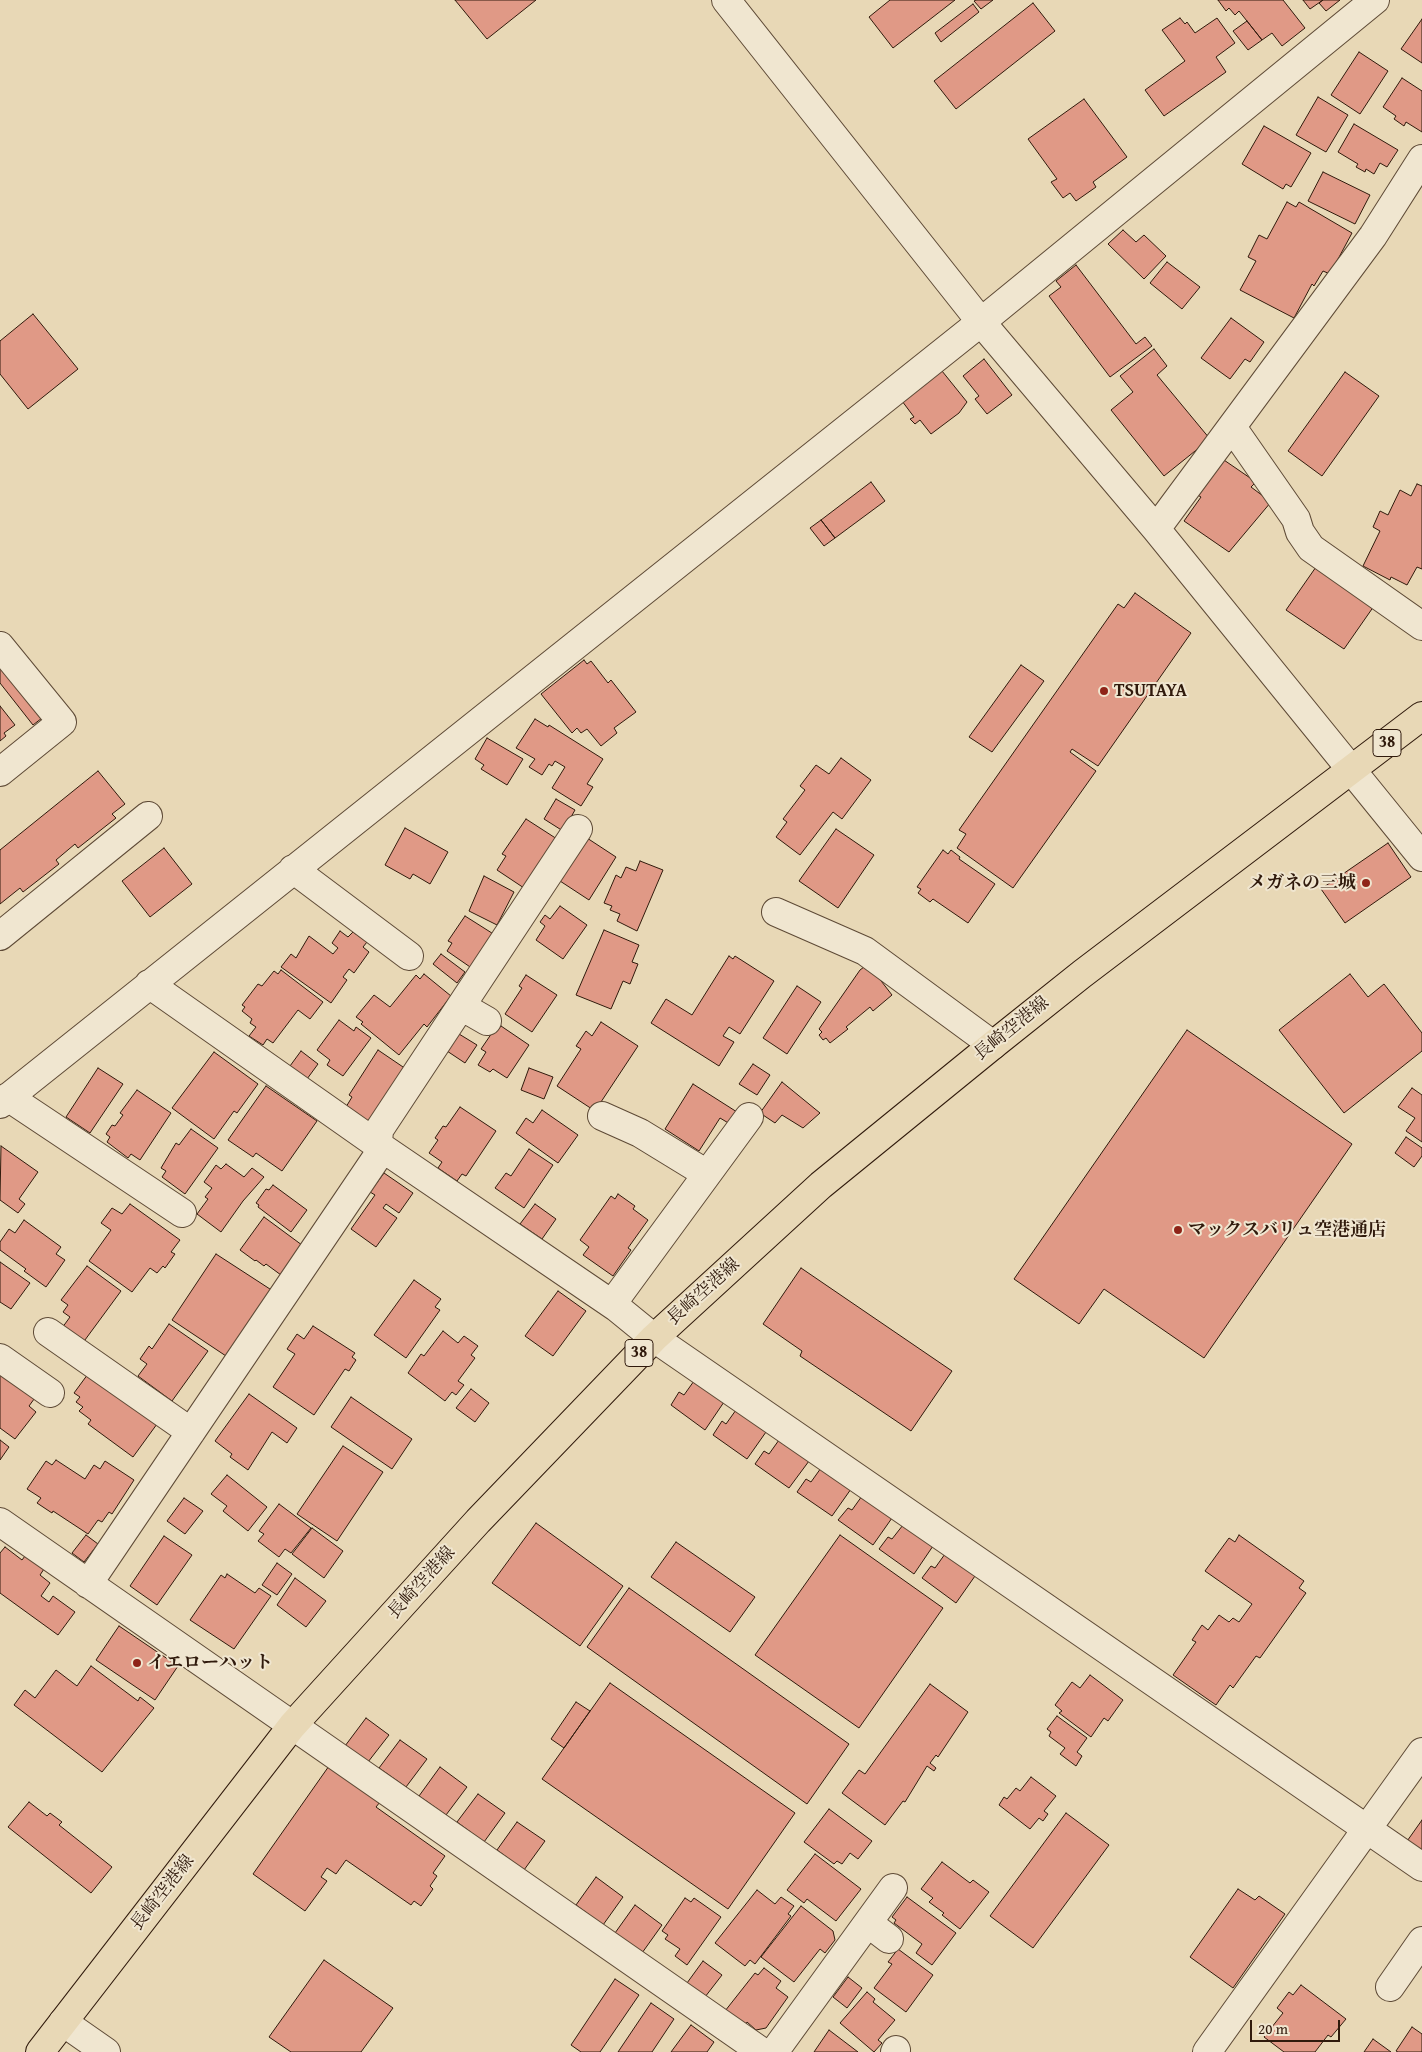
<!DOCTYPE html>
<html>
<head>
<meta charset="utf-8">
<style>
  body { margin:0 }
  #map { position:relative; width:1422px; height:2052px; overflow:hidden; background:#e8d8b6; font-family:"Gentium Book Plus",serif }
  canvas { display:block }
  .scale { position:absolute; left:1250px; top:2020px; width:90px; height:22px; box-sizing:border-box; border:2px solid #301a0c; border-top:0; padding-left:6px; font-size:15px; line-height:18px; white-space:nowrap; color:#301a0c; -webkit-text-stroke:4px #f0e6d0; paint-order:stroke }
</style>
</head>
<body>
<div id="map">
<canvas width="1422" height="2052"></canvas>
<div class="scale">20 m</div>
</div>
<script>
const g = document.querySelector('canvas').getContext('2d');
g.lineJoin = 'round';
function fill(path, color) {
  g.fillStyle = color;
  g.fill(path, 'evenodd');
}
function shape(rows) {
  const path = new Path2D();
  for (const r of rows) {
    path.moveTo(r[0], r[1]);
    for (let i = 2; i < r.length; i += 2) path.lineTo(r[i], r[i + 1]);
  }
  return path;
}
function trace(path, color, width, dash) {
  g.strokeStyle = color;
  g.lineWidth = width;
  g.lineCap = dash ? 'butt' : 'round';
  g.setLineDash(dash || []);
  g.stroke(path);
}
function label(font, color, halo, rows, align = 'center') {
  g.font = font + ' "Gentium Book Plus","Noto Serif JP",serif';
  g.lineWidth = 4;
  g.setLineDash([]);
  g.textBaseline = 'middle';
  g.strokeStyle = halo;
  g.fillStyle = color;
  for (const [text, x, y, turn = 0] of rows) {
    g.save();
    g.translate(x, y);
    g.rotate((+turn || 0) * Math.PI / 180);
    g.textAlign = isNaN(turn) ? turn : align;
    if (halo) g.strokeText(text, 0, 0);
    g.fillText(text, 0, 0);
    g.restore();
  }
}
const building = shape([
  [455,0,536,0,487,39,455,0],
  [890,0,955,0,893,48,869,17,890,0],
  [976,0,993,0,981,9,974,1,976,0],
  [1218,0,1283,0,1305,28,1282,46,1272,33,1262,40,1239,11,1235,15,1229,8,1226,11,1218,0],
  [1303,0,1323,0,1310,9,1303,0],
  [1323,0,1340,0,1326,11,1319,3,1323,0],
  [1033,3,1055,31,956,109,934,81,1033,3],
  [973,4,979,12,941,42,935,33,973,4],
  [1180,18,1185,24,1187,22,1195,33,1217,18,1235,43,1216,57,1226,72,1164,116,1145,90,1185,61,1162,30,1180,18],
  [1422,19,1422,63,1401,49,1422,19],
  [1247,21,1262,40,1248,50,1233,31,1247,21],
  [1359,52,1388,71,1360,114,1331,95,1359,52],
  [1402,78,1422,91,1422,132,1406,122,1404,126,1394,119,1396,116,1383,107,1402,78],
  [1318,97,1348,115,1326,152,1296,135,1318,97],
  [1084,99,1127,157,1093,182,1096,187,1076,201,1070,193,1063,198,1051,182,1057,179,1028,139,1084,99],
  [1354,124,1398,150,1387,167,1380,163,1374,174,1366,169,1365,172,1356,167,1358,164,1338,152,1354,124],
  [1264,126,1311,153,1291,187,1286,184,1283,189,1242,164,1264,126],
  [1323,172,1370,195,1355,224,1308,201,1323,172],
  [1287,202,1296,207,1299,202,1352,233,1330,274,1323,271,1314,286,1312,284,1294,318,1240,290,1256,261,1248,257,1259,235,1267,239,1287,202],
  [1123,230,1136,242,1144,235,1166,256,1144,279,1108,244,1123,230],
  [1167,262,1200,287,1182,309,1150,283,1167,262],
  [1076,265,1136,344,1145,337,1152,346,1110,377,1049,296,1061,287,1056,281,1076,265],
  [33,314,78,369,28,409,0,374,0,341,33,314],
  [1231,318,1264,342,1250,362,1245,359,1230,379,1201,358,1231,318],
  [1154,349,1167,366,1157,375,1210,439,1164,476,1111,410,1133,392,1120,376,1154,349],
  [984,359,1012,395,987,414,975,399,979,396,963,376,984,359],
  [942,371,967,402,959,413,931,434,920,420,915,424,910,419,914,417,902,401,942,371],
  [1345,372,1379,396,1322,476,1288,451,1345,372],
  [1221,458,1256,482,1251,487,1271,502,1229,552,1184,521,1201,497,1196,494,1221,458],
  [871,482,885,501,835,538,821,520,871,482],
  [1417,484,1422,486,1422,569,1417,567,1407,585,1391,577,1390,580,1363,566,1380,531,1373,527,1380,511,1388,515,1400,490,1411,496,1417,484],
  [821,520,835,538,824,546,810,528,821,520],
  [1316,567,1374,606,1344,649,1286,610,1316,567],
  [1135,593,1191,633,1098,766,1072,749,1070,752,1096,771,1013,888,957,848,966,834,959,830,1118,604,1124,608,1135,593],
  [584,660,587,664,591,661,608,683,611,680,636,712,614,728,617,733,601,746,587,729,581,733,577,728,572,733,541,694,584,660],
  [0,665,42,718,33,725,0,683,0,665],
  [1021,665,1044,681,992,752,969,737,1021,665],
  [0,706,15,725,4,733,6,736,0,741,0,706],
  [535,719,548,727,549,725,603,759,587,784,593,787,581,806,552,788,565,767,555,761,552,766,549,764,542,775,529,767,535,759,516,748,535,719],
  [487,738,523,759,507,785,481,769,484,765,475,759,487,738],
  [841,758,871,780,842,819,833,812,800,855,776,837,787,822,783,819,805,790,800,786,816,765,829,774,841,758],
  [98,771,125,804,112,814,116,818,78,848,75,844,56,860,59,864,23,892,20,888,0,904,0,850,98,771],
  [556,799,575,810,563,831,544,819,556,799],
  [526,819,557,839,524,888,497,870,506,856,502,854,526,819],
  [405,828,448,852,430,884,413,874,410,879,385,865,405,828],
  [836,829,874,855,838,908,799,881,836,829],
  [587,838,616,857,589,900,560,881,587,838],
  [1388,843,1411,877,1345,923,1321,889,1388,843],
  [164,848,192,884,150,917,122,881,164,848],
  [943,850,948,854,951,850,960,857,959,859,995,884,968,923,933,899,930,902,918,893,921,889,917,887,943,850],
  [640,861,663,870,637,931,617,921,620,914,610,910,612,906,604,903,616,875,621,878,626,867,636,871,640,861],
  [484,876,514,892,497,925,469,911,484,876],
  [560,906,587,925,563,959,536,940,545,926,540,922,545,915,550,919,560,906],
  [465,916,495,935,473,969,447,951,452,943,448,941,465,916],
  [604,930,639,945,632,962,638,964,630,984,623,981,611,1009,576,995,604,930],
  [340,931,348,937,353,932,367,942,363,947,369,952,354,973,349,969,343,977,347,980,331,1003,281,967,291,954,296,958,309,936,333,954,338,948,332,943,340,931],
  [441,954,465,972,457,983,433,964,441,954],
  [729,956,733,959,735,956,774,981,740,1034,729,1027,723,1036,734,1042,719,1066,651,1023,666,999,692,1015,729,956],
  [868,964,892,995,873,1011,870,1007,846,1027,848,1029,830,1043,826,1038,823,1040,819,1035,822,1032,819,1029,860,970,868,964],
  [281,970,323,1002,310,1019,298,1010,273,1043,267,1039,263,1045,249,1036,256,1027,250,1023,252,1019,242,1011,245,1007,242,1005,258,984,262,986,274,971,278,974,281,970],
  [424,974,451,996,427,1027,424,1024,399,1055,361,1024,363,1022,356,1017,374,995,390,1007,416,975,420,979,424,974],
  [1350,974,1368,997,1384,984,1422,1033,1422,1051,1344,1113,1279,1030,1350,974],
  [526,975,557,995,532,1032,505,1014,522,988,519,986,526,975],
  [797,986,821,1002,787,1054,763,1038,797,986],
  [339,1020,354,1031,356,1027,371,1038,343,1076,327,1065,330,1060,317,1050,339,1020],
  [601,1022,638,1046,595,1111,557,1086,581,1049,576,1046,586,1031,592,1036,601,1022],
  [501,1026,529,1045,507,1078,493,1069,490,1072,478,1065,486,1052,481,1049,494,1030,496,1032,501,1026],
  [1187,1030,1352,1144,1204,1358,1104,1289,1079,1324,1014,1279,1187,1030],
  [459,1034,477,1045,465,1063,447,1051,459,1034],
  [378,1050,406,1069,370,1123,346,1107,352,1097,349,1095,378,1050],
  [301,1051,318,1064,307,1079,290,1066,301,1051],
  [214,1052,258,1084,237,1113,234,1111,214,1139,172,1108,214,1052],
  [753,1064,770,1075,757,1095,739,1084,753,1064],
  [98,1068,123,1084,90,1133,66,1117,98,1068],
  [529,1068,553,1077,544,1099,521,1090,529,1068],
  [782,1082,820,1113,803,1128,782,1115,775,1123,760,1113,782,1082],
  [693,1084,737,1112,730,1124,720,1118,699,1151,665,1129,693,1084],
  [266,1086,317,1121,282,1171,256,1153,253,1157,228,1140,266,1086],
  [1412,1088,1422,1095,1422,1142,1406,1131,1415,1118,1398,1107,1412,1088],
  [137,1090,171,1113,140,1160,131,1154,128,1158,107,1142,110,1137,106,1134,112,1125,115,1126,123,1115,120,1113,137,1090],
  [460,1107,496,1131,466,1176,462,1174,457,1181,438,1168,442,1162,429,1153,438,1140,435,1138,443,1126,446,1127,460,1107],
  [542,1110,578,1135,558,1163,516,1133,526,1118,533,1123,542,1110],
  [191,1129,218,1148,185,1194,162,1177,166,1171,161,1168,176,1143,179,1145,191,1129],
  [1406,1137,1422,1148,1422,1156,1414,1167,1395,1153,1406,1137],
  [1,1146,38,1172,19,1199,25,1204,18,1213,0,1200,1,1146],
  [529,1149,553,1165,524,1208,495,1188,506,1173,511,1176,529,1149],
  [226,1164,244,1177,252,1168,264,1177,243,1201,221,1232,197,1214,208,1199,205,1197,212,1188,204,1182,216,1165,221,1169,226,1164],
  [384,1173,413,1193,399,1213,386,1204,383,1208,397,1218,376,1247,351,1229,375,1195,370,1192,384,1173],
  [273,1185,307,1210,291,1232,258,1207,259,1205,256,1203,266,1189,269,1190,273,1185],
  [618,1194,635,1206,633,1209,648,1220,628,1248,631,1250,613,1276,583,1255,589,1247,580,1240,611,1196,615,1199,618,1194],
  [130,1204,180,1240,171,1252,175,1254,165,1268,163,1266,157,1273,150,1268,132,1292,89,1261,111,1230,101,1223,112,1208,122,1214,130,1204],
  [535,1204,556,1219,542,1239,520,1224,535,1204],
  [264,1217,306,1248,281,1275,266,1264,264,1266,256,1260,255,1261,240,1250,264,1217],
  [24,1220,61,1247,56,1254,65,1260,46,1287,24,1271,26,1269,0,1250,0,1242,9,1229,15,1233,24,1220],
  [216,1254,273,1291,229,1358,172,1320,216,1254],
  [0,1262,30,1283,11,1309,0,1302,0,1262],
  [87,1266,121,1291,82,1344,62,1328,70,1317,63,1312,68,1305,61,1300,87,1266],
  [801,1268,952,1371,911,1431,800,1356,802,1351,763,1324,801,1268],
  [414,1280,441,1299,435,1307,440,1310,406,1358,374,1335,414,1280],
  [558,1291,586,1311,553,1356,525,1336,558,1291],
  [169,1324,208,1351,172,1401,138,1376,147,1364,140,1359,149,1346,152,1349,169,1324],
  [313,1326,355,1353,352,1357,356,1360,349,1371,345,1369,314,1415,273,1387,295,1354,287,1349,297,1334,304,1339,313,1326],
  [443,1331,458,1343,464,1336,478,1346,471,1355,475,1358,458,1381,464,1385,456,1395,452,1392,445,1401,408,1373,421,1354,424,1356,443,1331],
  [0,1374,37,1395,29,1406,36,1412,15,1439,0,1428,0,1374],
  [88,1374,157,1424,133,1457,88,1424,91,1420,79,1411,83,1407,76,1402,80,1397,74,1393,88,1374],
  [694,1381,724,1402,705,1430,671,1405,679,1392,684,1395,694,1381],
  [471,1389,489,1403,475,1422,456,1408,471,1389],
  [249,1394,297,1428,287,1443,272,1432,248,1470,230,1457,232,1454,215,1441,249,1394],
  [351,1397,412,1439,392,1469,331,1427,351,1397],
  [736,1410,766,1432,747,1459,713,1435,722,1421,726,1424,736,1410],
  [0,1440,9,1447,0,1460,0,1440],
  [779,1440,809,1461,789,1488,755,1464,764,1451,769,1454,779,1440],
  [343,1446,383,1472,337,1541,297,1514,343,1446],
  [56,1460,85,1479,94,1465,100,1469,105,1461,134,1480,112,1514,109,1512,102,1522,98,1520,88,1534,53,1511,52,1513,37,1503,41,1498,27,1489,46,1461,52,1465,56,1460],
  [821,1468,851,1489,832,1516,797,1492,806,1479,811,1482,821,1468],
  [227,1475,267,1507,248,1531,223,1511,227,1506,211,1494,227,1475],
  [862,1496,892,1518,873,1545,838,1520,848,1508,852,1510,862,1496],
  [184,1498,203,1511,185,1534,167,1521,184,1498],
  [279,1504,311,1528,291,1553,285,1549,279,1557,258,1541,264,1534,259,1531,279,1504],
  [536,1523,623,1586,580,1646,492,1583,536,1523],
  [903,1525,933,1546,914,1574,879,1549,888,1537,892,1539,903,1525],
  [312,1528,343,1551,324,1578,292,1554,312,1528],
  [86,1535,98,1544,84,1562,72,1553,86,1535],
  [840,1535,943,1608,859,1728,755,1655,840,1535],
  [1239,1535,1304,1581,1299,1588,1306,1593,1260,1658,1256,1656,1233,1688,1230,1685,1216,1705,1173,1675,1196,1642,1192,1640,1202,1625,1208,1630,1219,1615,1229,1622,1233,1618,1239,1622,1252,1604,1205,1571,1229,1538,1235,1542,1239,1535],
  [164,1536,192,1555,157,1605,130,1586,164,1536],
  [676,1542,755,1597,730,1632,651,1577,676,1542],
  [5,1547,22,1560,25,1556,44,1569,40,1575,50,1583,41,1596,49,1602,53,1596,75,1612,58,1635,0,1593,0,1553,5,1547],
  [945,1554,975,1576,956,1603,922,1578,931,1566,935,1568,945,1554],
  [277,1563,292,1574,277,1595,262,1585,277,1563],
  [227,1574,255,1593,259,1588,271,1596,234,1649,190,1620,221,1575,225,1578,227,1574],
  [295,1578,326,1601,306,1627,277,1605,295,1578],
  [629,1588,849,1744,807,1804,587,1647,629,1588],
  [119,1626,178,1666,155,1700,96,1660,119,1626],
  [91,1666,138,1701,140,1697,154,1708,102,1772,14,1705,25,1690,35,1698,56,1670,77,1686,91,1666],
  [1090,1675,1123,1700,1108,1721,1104,1718,1091,1737,1059,1713,1062,1711,1055,1705,1072,1682,1080,1688,1090,1675],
  [610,1683,795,1813,728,1909,542,1779,610,1683],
  [930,1684,968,1712,938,1757,936,1755,930,1763,936,1768,934,1771,927,1766,905,1802,903,1801,885,1825,842,1793,859,1770,865,1774,930,1684],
  [576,1702,590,1711,564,1748,551,1739,576,1702],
  [1057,1716,1087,1738,1077,1752,1082,1756,1076,1766,1060,1754,1065,1748,1049,1736,1051,1732,1047,1729,1057,1716],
  [366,1718,389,1735,368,1762,345,1746,366,1718],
  [400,1740,427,1759,406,1787,379,1768,400,1740],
  [329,1766,380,1802,376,1807,445,1856,433,1873,437,1876,430,1886,433,1889,421,1906,414,1901,411,1905,346,1860,336,1874,327,1868,321,1877,327,1881,305,1911,253,1874,329,1766],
  [440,1767,467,1787,446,1815,419,1796,440,1767],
  [1031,1777,1056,1796,1044,1811,1048,1814,1043,1821,1039,1818,1030,1829,999,1805,1004,1797,1007,1799,1016,1788,1020,1791,1031,1777],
  [478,1794,505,1813,484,1842,457,1822,478,1794],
  [29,1802,47,1816,50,1813,62,1822,59,1825,112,1867,91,1893,8,1827,29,1802],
  [829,1809,872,1841,858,1859,850,1853,842,1864,837,1861,834,1864,804,1842,829,1809],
  [1066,1813,1109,1845,1033,1948,990,1916,1066,1813],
  [1422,1820,1422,1856,1405,1844,1422,1820],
  [517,1822,545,1841,524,1870,497,1850,517,1822],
  [815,1854,861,1889,836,1921,807,1899,804,1903,787,1890,815,1854],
  [942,1862,970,1883,973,1880,989,1892,960,1929,942,1915,944,1913,929,1902,933,1898,921,1889,942,1862],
  [596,1877,623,1897,603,1925,576,1905,596,1877],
  [1238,1889,1255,1900,1259,1896,1285,1914,1233,1988,1190,1957,1238,1889],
  [757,1890,775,1904,781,1897,794,1906,788,1914,791,1916,755,1964,750,1960,745,1966,715,1943,757,1890],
  [907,1897,956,1933,932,1965,916,1953,922,1944,894,1923,896,1920,892,1917,907,1897],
  [685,1898,691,1902,694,1898,721,1917,687,1965,675,1956,680,1949,665,1939,668,1935,662,1931,685,1898],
  [635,1905,662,1925,642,1953,615,1933,635,1905],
  [801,1906,833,1931,835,1940,825,1953,820,1949,794,1982,761,1957,801,1906],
  [898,1949,933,1975,906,2012,874,1988,892,1964,888,1962,898,1949],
  [324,1960,393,2008,361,2052,291,2052,269,2037,324,1960],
  [703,1961,722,1975,705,1997,687,1983,703,1961],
  [764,1968,781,1981,776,1988,788,1997,766,2028,756,2030,747,2022,745,2026,725,2011,755,1973,758,1975,764,1968],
  [848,1977,862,1988,847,2008,833,1997,848,1977],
  [615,1979,639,1995,600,2052,581,2052,571,2045,615,1979],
  [1301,1985,1346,2019,1331,2037,1328,2035,1315,2052,1284,2052,1264,2037,1283,2013,1277,2008,1289,1992,1293,1995,1301,1985],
  [867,1992,875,1999,873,2002,895,2020,878,2040,882,2043,874,2052,840,2023,867,1992],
  [651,2003,674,2019,652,2052,618,2052,651,2003],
  [691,2025,714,2042,707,2052,671,2052,691,2025],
  [1412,2027,1422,2034,1422,2052,1398,2052,1396,2051,1412,2027],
  [829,2030,858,2052,814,2052,829,2030],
  [1373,2039,1391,2052,1364,2052,1373,2039]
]);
fill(building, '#e09986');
trace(building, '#301a0c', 1);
const minor = shape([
  [726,0,981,322,1156,529,1422,857],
  [1232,427,1296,519,1300,532,1311,548,1422,626],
  [1156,529,1373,236,1422,159],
  [0,646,62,722,0,772],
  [293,869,409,956],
  [776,912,865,951,993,1045],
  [0,936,148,816],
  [149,984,378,1145,616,1307,654,1338,1422,1867],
  [461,1006,487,1021],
  [8,1097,182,1213],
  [0,1104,981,322,1375,0],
  [602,1116,640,1133,707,1174],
  [612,1304,749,1117],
  [48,1332,191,1432],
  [0,1358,50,1393],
  [0,1522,762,2052],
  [88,1584,377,1157,379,1130,578,829],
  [868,1923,889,1939],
  [1390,1987,1422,1941],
  [63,2022,106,2052],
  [774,2052,893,1888],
  [895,2052,896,2050],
  [1207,2052,1422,1752]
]);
const major = shape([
  [40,2052,292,1726,478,1521,654,1338,821,1185,993,1045,1082,974,1422,716]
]);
trace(minor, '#5e4a36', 30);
trace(major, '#301a0c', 30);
trace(minor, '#f0e6d0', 28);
trace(major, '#e8d8b6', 28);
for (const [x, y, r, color] of [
  [1104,691,5,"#8f2418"],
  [1366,883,5,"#8f2418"],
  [1178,1230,5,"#8f2418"],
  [137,1663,5,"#8f2418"]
]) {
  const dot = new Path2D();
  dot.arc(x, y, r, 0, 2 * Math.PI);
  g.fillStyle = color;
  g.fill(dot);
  trace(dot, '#f0e6d0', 2);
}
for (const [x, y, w] of [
  [1387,743,28],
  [639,1353,28]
]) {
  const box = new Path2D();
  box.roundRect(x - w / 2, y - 13.5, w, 27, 4);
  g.fillStyle = '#f0e6d0';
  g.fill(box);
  trace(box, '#301a0c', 1);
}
label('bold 16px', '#301a0c', null, [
  ["38",1387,743],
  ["38",639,1353]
]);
label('bold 18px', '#301a0c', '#f0e6d0', [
  ["TSUTAYA",1114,691],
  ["メガネの三城",1356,883,"right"],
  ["マックスバリュ空港通店",1188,1230],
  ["イエローハット",147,1663]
], 'left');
label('18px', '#301a0c', '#f0e6d0', [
  ["長崎空港線",1012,1029,-39],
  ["長崎空港線",704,1292,-42],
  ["長崎空港線",422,1583,-48],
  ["長崎空港線",163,1893,-52]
]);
</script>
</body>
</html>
